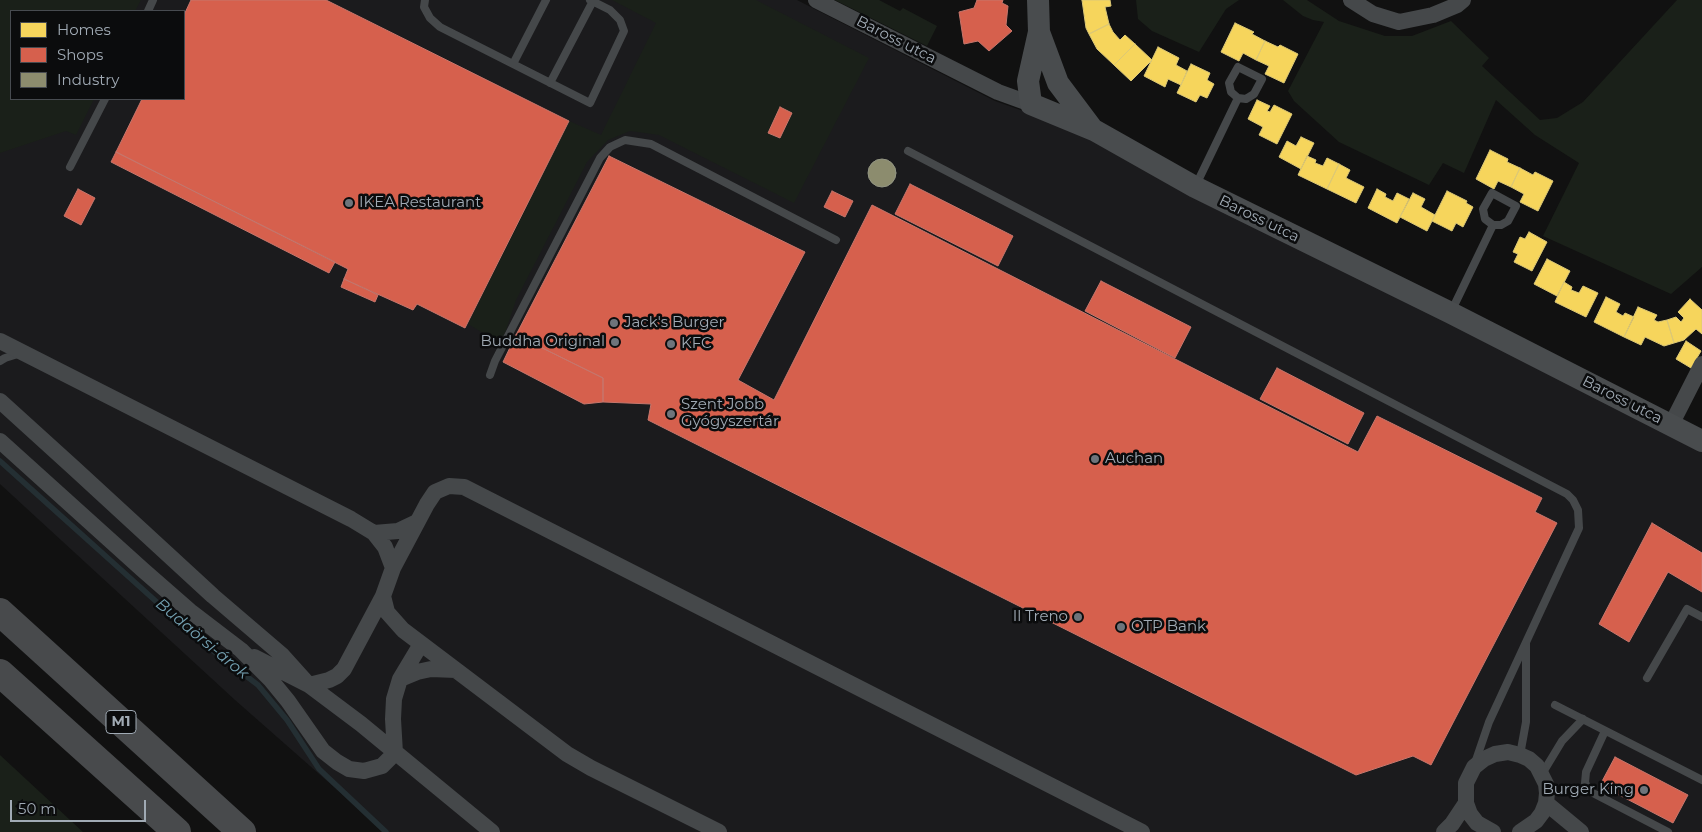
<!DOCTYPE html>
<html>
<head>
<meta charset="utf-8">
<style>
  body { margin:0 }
  #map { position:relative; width:1702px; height:832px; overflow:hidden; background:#111; font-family:Montserrat,sans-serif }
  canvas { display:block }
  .legend { position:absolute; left:10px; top:10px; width:175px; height:90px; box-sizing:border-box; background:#0b0c0d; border:1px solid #474b50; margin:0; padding:6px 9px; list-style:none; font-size:15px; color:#a0aab4 }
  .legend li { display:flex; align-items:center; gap:10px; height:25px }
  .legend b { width:25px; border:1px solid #474b50 }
  .scale { position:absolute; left:10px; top:800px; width:136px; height:22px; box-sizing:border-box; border:2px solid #a0aab4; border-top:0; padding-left:6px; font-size:15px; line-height:18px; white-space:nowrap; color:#a0aab4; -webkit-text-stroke:4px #0b0c0d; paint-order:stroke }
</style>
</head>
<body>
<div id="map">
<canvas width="1702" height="832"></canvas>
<ul class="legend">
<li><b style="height:14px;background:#f6d55c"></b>Homes</li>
<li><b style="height:14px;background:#d6604d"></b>Shops</li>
<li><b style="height:14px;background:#8c8c6e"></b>Industry</li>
</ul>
<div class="scale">50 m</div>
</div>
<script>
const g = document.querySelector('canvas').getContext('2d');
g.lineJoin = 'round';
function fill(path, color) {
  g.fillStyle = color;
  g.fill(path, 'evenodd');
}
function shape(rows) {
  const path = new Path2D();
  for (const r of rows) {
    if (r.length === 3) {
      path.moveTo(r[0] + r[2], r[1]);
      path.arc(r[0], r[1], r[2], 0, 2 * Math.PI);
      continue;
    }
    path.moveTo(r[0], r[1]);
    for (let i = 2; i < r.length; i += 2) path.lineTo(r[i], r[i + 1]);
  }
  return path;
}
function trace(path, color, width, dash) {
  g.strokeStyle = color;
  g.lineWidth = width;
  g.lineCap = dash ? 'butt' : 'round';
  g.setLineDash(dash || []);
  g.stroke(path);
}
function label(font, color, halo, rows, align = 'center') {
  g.font = font + ' Montserrat,sans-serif';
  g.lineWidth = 5;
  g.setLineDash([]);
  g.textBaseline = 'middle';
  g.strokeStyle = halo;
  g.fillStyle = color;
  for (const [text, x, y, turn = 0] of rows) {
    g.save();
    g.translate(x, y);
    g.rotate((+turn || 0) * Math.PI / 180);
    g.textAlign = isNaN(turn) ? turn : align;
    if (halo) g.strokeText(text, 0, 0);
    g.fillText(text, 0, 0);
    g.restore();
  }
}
fill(shape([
  [0,0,797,0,995,101,1091,135,1702,449,1702,832,385,832,235,700,0,484],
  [11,11,184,11,184,99,11,99]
]), '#1b1b1d');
fill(shape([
  [0,0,141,0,135,11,11,11,11,99,94,99,76,135,66,131,0,153],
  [612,0,756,0,869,58,794,203,659,135,630,131,608,140,587,162,516,300,505,333,498,342,468,324,569,121,601,135,656,23],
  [835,0,879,0,900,11,903,8,937,26,927,46],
  [1136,0,1239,0,1226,9,1199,52,1152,31,1138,19],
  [1283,0,1307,0,1339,21,1385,36,1412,36,1451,21,1489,58,1482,66,1540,120,1557,118,1583,102,1677,0,1702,0,1702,267,1671,294,1543,236,1579,163,1535,135,1496,100,1464,173,1443,163,1429,185,1339,142,1294,101,1288,91,1324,22,1313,20,1303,16],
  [0,755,83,832,0,832]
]), '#1a2019');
const homes = shape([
  [1082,0,1110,0,1111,6,1105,7,1109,24,1089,34,1086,28,1082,0],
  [1235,23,1254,32,1252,34,1265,41,1256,60,1243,53,1239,61,1221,52,1235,23],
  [1109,24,1113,32,1120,40,1125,35,1135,44,1114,65,1097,49,1089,34,1109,24],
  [1265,41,1278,47,1280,45,1298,54,1284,83,1265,74,1269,66,1256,60,1265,41],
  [1135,44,1152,60,1131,81,1114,65,1135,44],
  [1158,47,1179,58,1176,65,1187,71,1181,85,1168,79,1165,87,1144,76,1158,47],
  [1191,64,1210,73,1207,80,1214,84,1207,98,1200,95,1196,102,1177,93,1191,64],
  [1257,100,1270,106,1267,111,1270,112,1274,105,1292,114,1277,144,1259,135,1263,127,1248,119,1257,100],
  [1301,137,1314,143,1301,169,1279,157,1287,141,1296,146,1301,137],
  [1490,150,1508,159,1507,162,1520,168,1511,187,1498,181,1494,189,1476,179,1490,150],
  [1307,156,1316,160,1315,163,1323,166,1327,158,1339,164,1327,189,1298,175,1307,156],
  [1339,164,1350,170,1346,178,1364,187,1356,203,1327,189,1339,164],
  [1520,168,1533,175,1535,172,1553,181,1538,211,1520,202,1524,194,1511,187,1520,168],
  [1377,189,1386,194,1385,197,1393,201,1397,193,1409,199,1397,223,1368,208,1377,189],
  [1447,191,1467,201,1466,203,1473,207,1463,227,1456,223,1452,231,1432,221,1447,191],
  [1413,193,1425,199,1421,207,1435,215,1427,231,1400,217,1413,193],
  [1529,232,1547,242,1532,271,1514,262,1518,254,1513,252,1520,237,1525,239,1529,232],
  [1547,259,1570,271,1557,296,1534,284,1547,259],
  [1564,282,1572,287,1571,290,1579,293,1583,286,1598,293,1586,317,1555,302,1564,282],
  [1606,297,1620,304,1616,312,1623,316,1625,313,1634,317,1624,337,1594,322,1606,297],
  [1690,299,1702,310,1702,334,1696,329,1684,340,1674,343,1667,320,1676,317,1681,322,1684,318,1678,312,1690,299],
  [1638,307,1657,315,1654,320,1658,322,1667,320,1674,343,1664,346,1645,337,1641,345,1624,337,1638,307],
  [1686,341,1701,351,1691,368,1676,359,1686,341]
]);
fill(homes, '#f6d55c');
trace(homes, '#dcc876', 1);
const shops = shape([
  [191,0,326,0,569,121,465,328,417,304,413,310,344,279,348,269,116,152,142,99,184,99,184,15,191,0],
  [977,0,1003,0,1002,3,1008,6,1006,25,1012,31,989,51,978,41,964,44,959,12,974,8,977,0],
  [780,107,792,113,780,138,768,133,780,107],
  [116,152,335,262,329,273,111,162,116,152],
  [609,156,805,252,738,380,774,400,872,205,1358,452,1377,416,1542,498,1535,512,1557,523,1431,765,1413,756,1356,775,648,420,651,404,603,402,603,378,516,335,609,156],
  [910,184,1013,236,998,266,895,214,910,184],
  [78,189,95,198,81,225,64,216,78,189],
  [832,191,853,201,845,217,824,207,832,191],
  [344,279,378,295,375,302,341,287,344,279],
  [1101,281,1191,327,1175,358,1085,311,1101,281],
  [516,335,603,378,603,402,584,404,503,362,516,335],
  [1277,368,1364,413,1348,444,1260,399,1277,368],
  [1652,523,1702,553,1702,592,1668,572,1629,642,1599,624,1652,523],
  [1615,757,1688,795,1673,823,1600,785,1615,757]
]);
fill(shops, '#d6604d');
trace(shops, '#c6766c', 1);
const industry = shape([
  [882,173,14]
]);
fill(industry, '#8c8c6e');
trace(industry, '#929583', 1);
trace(shape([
  [0,461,199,640,258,685,287,720,319,769,386,832]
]), '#242f33', 5.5);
trace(shape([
  [425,0,424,7,430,18,440,27,590,103,624,31,620,20,610,10,590,0],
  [148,11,153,0],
  [513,64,546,0],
  [550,83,593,1],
  [908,151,1567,494,1573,500,1578,510,1579,528,1489,722,1475,763],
  [70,167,105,99],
  [1196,185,1238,98,1246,99,1254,94,1262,79,1238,67,1229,83,1231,92,1238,98],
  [1451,312,1493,225,1501,225,1508,221,1516,206,1492,193,1483,209,1485,219,1493,225],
  [0,361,5,358,21,353],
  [490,375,495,361,600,158,610,147,625,140,651,144,836,240],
  [1647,678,1687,609,1702,617],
  [1555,705,1702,780],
  [1605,731,1586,772,1585,783,1591,792,1668,832],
  [1520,755,1526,722,1526,643],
  [1542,774,1562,741,1583,719]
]), '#45484a', 8);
trace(shape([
  [816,0,998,92,1031,104],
  [1351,0,1373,14,1399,22,1433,15,1457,5,1463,0],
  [0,341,351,519,374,533,385,547,393,568],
  [0,401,75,469,213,596,282,655,309,685],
  [1671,425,1702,364],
  [0,441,143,570,190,611,241,650,270,679,288,701,323,751,337,762,349,769,364,771,382,766,395,753],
  [374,533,398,531,417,522],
  [383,596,387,612,403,630,567,754,591,768,719,832],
  [254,657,309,685,361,724,492,832],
  [400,679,417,672,431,669,456,670],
  [309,685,329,680,337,676,344,669,383,596,393,568,427,504,435,492,449,486,464,487,1142,832],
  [395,753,393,719,394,699,400,679,421,644],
  [1546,803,1581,832],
  [1444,832,1452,824,1466,803],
  [1493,832,1477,823,1470,814,1466,803,1466,783,1474,767,1484,759,1495,754,1508,752,1520,755,1529,759,1537,766,1546,784,1547,793,1546,803,1542,813,1536,821,1520,832]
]), '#45484a', 16);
trace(shape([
  [1038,0,1039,32,1028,81,1031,104,1094,130,1195,187,1451,313,1702,441],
  [1039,32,1058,83,1091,127]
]), '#494c4e', 22);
trace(shape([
  [0,612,242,832],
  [0,673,177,832]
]), '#484a4c', 28);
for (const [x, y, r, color] of [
  [349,203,5,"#6e747b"],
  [614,323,5,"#6e747b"],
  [615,342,5,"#6e747b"],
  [671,344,5,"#6e747b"],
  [671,414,5,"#6e747b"],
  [1095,459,5,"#6e747b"],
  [1078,617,5,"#6e747b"],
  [1121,627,5,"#6e747b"],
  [1644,790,5,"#6e747b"]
]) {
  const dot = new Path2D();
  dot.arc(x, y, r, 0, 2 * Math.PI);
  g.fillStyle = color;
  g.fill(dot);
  trace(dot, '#0b0c0d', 2);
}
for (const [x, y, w] of [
  [121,722,30]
]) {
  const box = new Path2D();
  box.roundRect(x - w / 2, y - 11.5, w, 23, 4);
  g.fillStyle = '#0b0c0d';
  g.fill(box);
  trace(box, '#a0aab4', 1);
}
label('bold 14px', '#a0aab4', null, [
  ["M1",121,722]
]);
label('15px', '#a0aab4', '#0b0c0d', [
  ["Baross utca",896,40,27],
  ["Baross utca",1259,219,26],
  ["Baross utca",1622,400,27]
]);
label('15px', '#a0aab4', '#0b0c0d', [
  ["IKEA Restaurant",359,203],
  ["Jack's Burger",624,323],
  ["Buddha Original",605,342,"right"],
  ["KFC",681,344],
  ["Szent Jobb",681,405],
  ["Gyógyszertár",681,422],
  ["Auchan",1105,459],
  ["Il Treno",1068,617,"right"],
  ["OTP Bank",1131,627],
  ["Burger King",1634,790,"right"]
], 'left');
label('italic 16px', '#74a1b2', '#0b0c0d', [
  ["Budaörsi-árok",202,639,40]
]);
</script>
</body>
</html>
